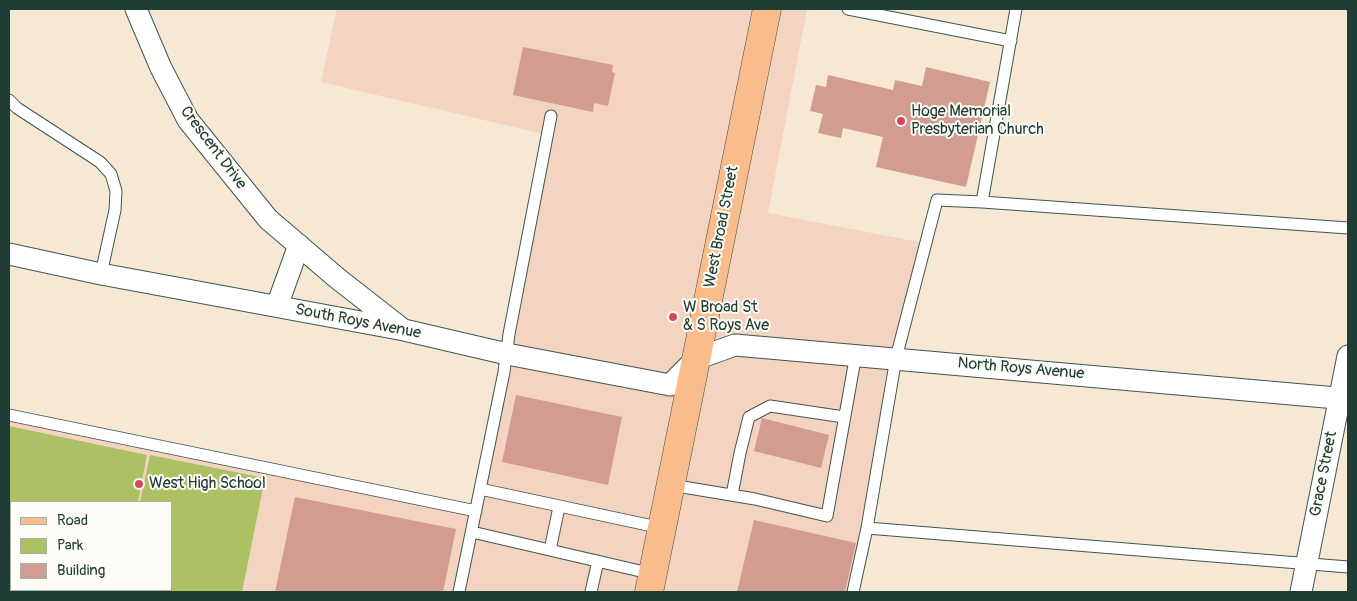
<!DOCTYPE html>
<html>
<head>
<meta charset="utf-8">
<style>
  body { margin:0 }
  #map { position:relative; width:1357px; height:601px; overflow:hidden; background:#f6e8d4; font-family:Pangolin,sans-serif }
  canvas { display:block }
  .frame { position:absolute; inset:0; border:10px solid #1f3d34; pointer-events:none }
  .legend { position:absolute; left:10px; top:501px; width:162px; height:90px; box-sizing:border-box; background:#fdfcf7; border:1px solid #a4b0a9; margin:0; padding:6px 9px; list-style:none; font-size:15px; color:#1f3d34 }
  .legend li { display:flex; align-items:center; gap:10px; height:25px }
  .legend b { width:25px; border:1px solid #a4b0a9 }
</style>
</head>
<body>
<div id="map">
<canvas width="1357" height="601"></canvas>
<div class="frame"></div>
<ul class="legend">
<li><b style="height:6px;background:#f9bc8a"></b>Road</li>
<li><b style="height:14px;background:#acc064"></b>Park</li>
<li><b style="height:14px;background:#d29c91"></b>Building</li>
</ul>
</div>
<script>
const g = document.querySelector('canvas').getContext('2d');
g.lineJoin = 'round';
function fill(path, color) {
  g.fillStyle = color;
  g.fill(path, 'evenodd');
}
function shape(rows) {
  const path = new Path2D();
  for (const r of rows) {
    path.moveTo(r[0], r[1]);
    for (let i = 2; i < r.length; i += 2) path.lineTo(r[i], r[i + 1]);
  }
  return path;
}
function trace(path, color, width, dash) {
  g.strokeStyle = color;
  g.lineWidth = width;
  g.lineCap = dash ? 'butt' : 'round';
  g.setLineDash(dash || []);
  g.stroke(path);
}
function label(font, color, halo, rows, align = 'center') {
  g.font = font + ' Pangolin,sans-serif';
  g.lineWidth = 4;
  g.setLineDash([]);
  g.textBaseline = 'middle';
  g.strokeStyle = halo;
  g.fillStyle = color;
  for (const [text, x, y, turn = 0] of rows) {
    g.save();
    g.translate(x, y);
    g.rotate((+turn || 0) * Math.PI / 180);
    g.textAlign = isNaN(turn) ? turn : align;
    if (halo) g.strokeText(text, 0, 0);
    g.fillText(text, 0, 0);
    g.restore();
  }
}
fill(shape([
  [337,9,807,9,768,213,924,243,856,592,9,592,9,410,471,511,548,135,321,82],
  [11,502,171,502,171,590,11,590]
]), '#f4d3c0');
fill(shape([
  [9,426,147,455,138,502,11,502,11,590,119,590,119,592,9,592],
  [150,455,265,478,242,592,122,592,123,590,171,590,171,502,140,502]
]), '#acc064');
fill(shape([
  [523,47,613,65,612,72,615,73,608,106,594,103,593,112,513,95],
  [926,67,990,82,966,187,876,167,883,137,843,128,841,138,818,133,823,114,810,111,816,85,826,87,828,75,893,90,895,80,922,86],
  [516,395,622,417,608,485,502,462],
  [762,418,829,435,821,468,754,451],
  [295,497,456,529,443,592,275,592],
  [754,520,856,543,845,592,737,592]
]), '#d29c91');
const service = shape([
  [848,9,1011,41],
  [9,100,17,108,100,162,111,174,116,191,115,210,101,274],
  [982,202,1348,228],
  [9,415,476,511],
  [671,485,755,499,827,516,856,354],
  [480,489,662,528],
  [732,495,740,453,749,417,770,406,844,417],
  [867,528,1348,567],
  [472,532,653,574],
  [550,550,559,507],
  [459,592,504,372,509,334,551,116],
  [591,592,598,561],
  [853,592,867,528,896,358,937,200,982,202,1016,9]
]);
const minor = shape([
  [136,9,161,68,188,120,268,219,337,278,401,328],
  [9,254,101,274,404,330,507,354,670,385,696,359,735,345,1348,399],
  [277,306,299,245],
  [1301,592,1348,356]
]);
const primary = shape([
  [649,592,767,9]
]);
trace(service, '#3f574c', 13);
trace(minor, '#3f574c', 23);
trace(primary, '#3f574c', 29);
trace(service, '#fff', 11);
trace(minor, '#fff', 21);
trace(primary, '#f9bc8a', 28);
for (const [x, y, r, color] of [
  [901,121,5,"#d1495b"],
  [673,317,5,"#d1495b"],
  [139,484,5,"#d1495b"]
]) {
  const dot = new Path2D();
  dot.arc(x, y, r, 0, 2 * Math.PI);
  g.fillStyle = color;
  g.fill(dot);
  trace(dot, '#fdfcf7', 2);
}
label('16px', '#1f3d34', '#fdfcf7', [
  ["Hoge Memorial",911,112],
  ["Presbyterian Church",911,130],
  ["W Broad St",683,308],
  ["& S Roys Ave",683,326],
  ["West High School",149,484]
], 'left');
label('16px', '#1f3d34', '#fdfcf7', [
  ["Crescent Drive",213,148,53],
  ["West Broad Street",722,227,-79],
  ["South Roys Avenue",358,322,11],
  ["North Roys Avenue",1021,369,5],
  ["Grace Street",1324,474,-79]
]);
</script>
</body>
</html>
